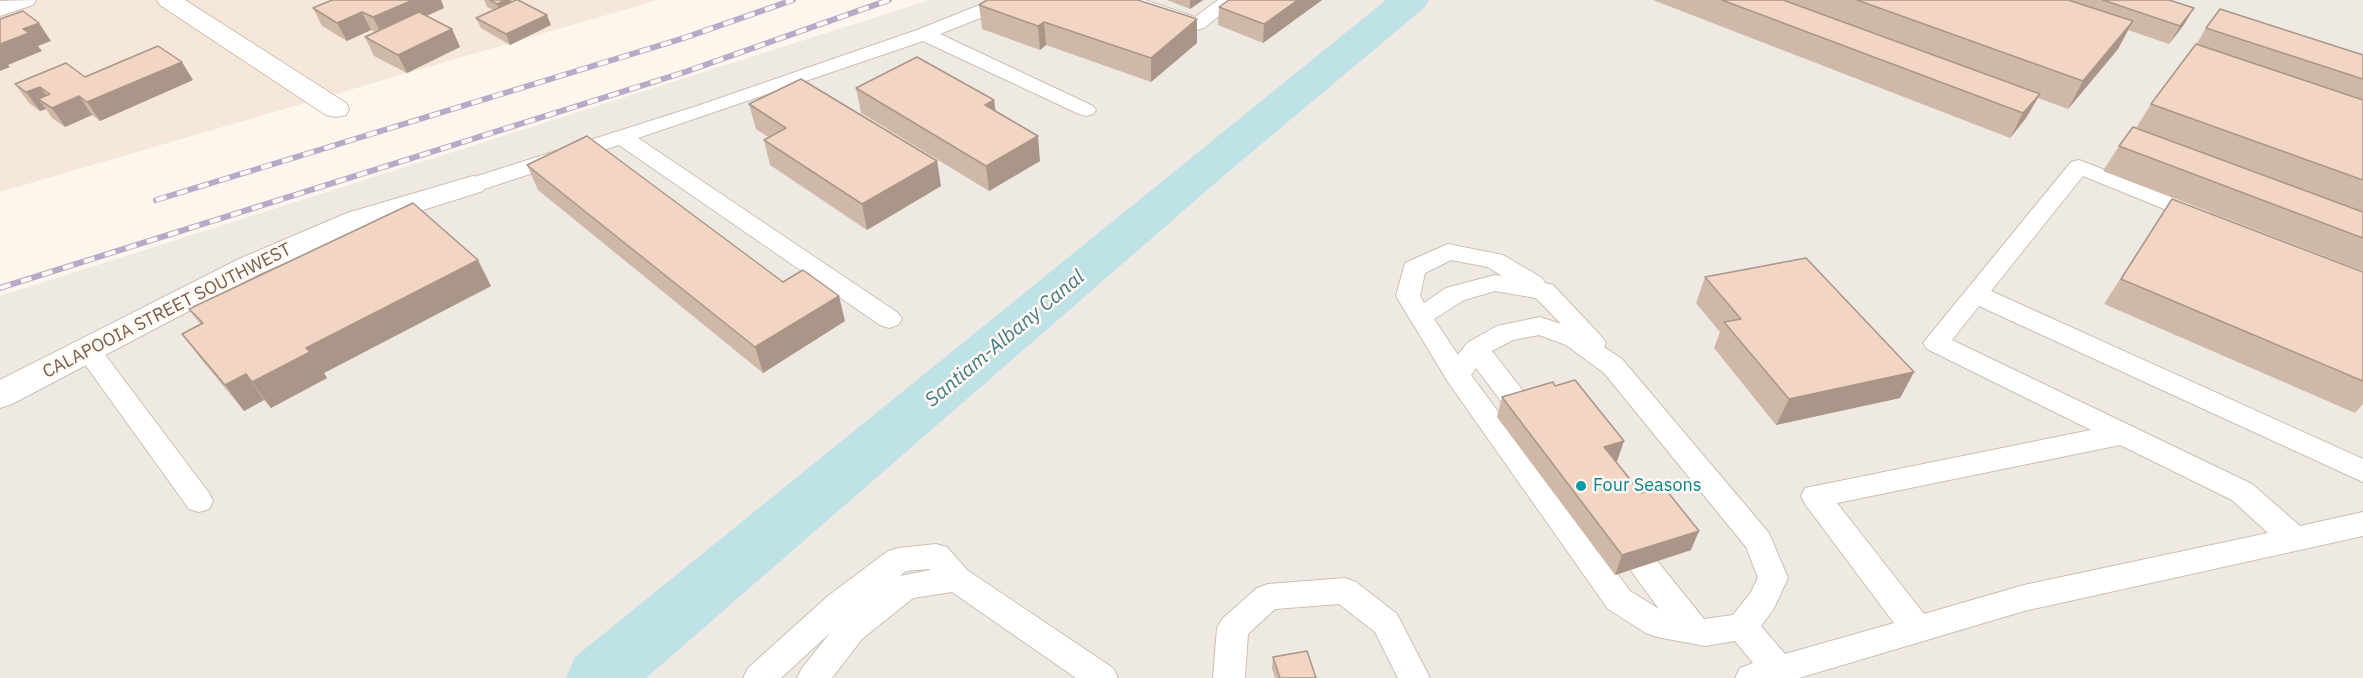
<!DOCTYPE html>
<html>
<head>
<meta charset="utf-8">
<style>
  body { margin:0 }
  canvas { display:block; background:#fdf6ec }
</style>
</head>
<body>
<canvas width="2363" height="678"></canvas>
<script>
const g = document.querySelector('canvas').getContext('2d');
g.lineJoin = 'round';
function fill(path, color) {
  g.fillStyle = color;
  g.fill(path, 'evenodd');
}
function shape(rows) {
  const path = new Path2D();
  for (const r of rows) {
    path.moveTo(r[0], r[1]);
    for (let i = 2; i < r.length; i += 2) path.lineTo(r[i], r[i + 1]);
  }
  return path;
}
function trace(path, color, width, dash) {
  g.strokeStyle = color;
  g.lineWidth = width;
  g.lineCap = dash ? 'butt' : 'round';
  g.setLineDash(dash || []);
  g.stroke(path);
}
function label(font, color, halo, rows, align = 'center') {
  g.font = font + ' "IBM Plex Sans",sans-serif';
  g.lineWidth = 5;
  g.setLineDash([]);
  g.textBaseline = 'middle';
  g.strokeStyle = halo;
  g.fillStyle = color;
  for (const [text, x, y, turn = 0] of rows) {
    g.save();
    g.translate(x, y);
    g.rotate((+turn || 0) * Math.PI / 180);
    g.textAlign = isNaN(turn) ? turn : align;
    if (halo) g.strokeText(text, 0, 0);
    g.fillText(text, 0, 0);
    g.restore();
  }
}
fill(shape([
  [0,0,658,0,0,192]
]), '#f5e8da');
fill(shape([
  [930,0,2363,0,2363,678,0,678,0,296]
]), '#efe9e4');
fill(shape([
  [1386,0,1429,0,1424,8,1228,172,646,678,566,678,575,657,1386,0]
]), '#bfe2e7');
const lane = shape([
  [992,0,1017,0,1015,4,940,34,1093,106,1096,110,1093,114,1086,116,1079,114,923,41,638,138,898,313,902,319,898,325,889,328,880,325,619,145,481,190,473,192,465,190,462,185,465,180,697,106,917,30,992,0],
  [1118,0,1145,0,1195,17,1218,0,1239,0,1204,28,1197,30,1120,4,1118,0],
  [2079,160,2210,211,2214,216,2210,221,2202,223,2194,221,2083,176,1991,291,2363,459,2363,482,1979,306,1952,340,2252,484,2300,526,2363,512,2363,536,2024,611,1799,678,1735,678,1740,668,1753,663,1735,641,1705,646,1657,637,1646,633,1608,609,1448,382,1396,296,1405,263,1448,244,1503,255,1542,278,1545,283,1553,285,1602,337,1606,343,1604,347,1622,359,1769,533,1788,578,1773,610,1761,626,1785,654,1894,623,1805,504,1801,496,1805,488,2091,430,1927,349,1923,343,2071,162,2079,160],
  [1451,260,1488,267,1502,276,1495,275,1446,288,1424,303,1420,296,1425,273,1451,260],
  [1495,291,1536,298,1561,324,1540,317,1497,326,1467,343,1458,355,1434,319,1464,300,1495,291],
  [1539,335,1566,345,1604,373,1746,547,1758,578,1751,592,1733,615,1704,619,1633,531,1623,527,1613,531,1608,539,1659,609,1630,591,1471,375,1476,368,1522,429,1532,432,1542,429,1546,422,1542,415,1492,351,1513,340,1539,335],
  [2120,445,2232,500,2268,533,2024,585,1924,614,1837,503,2120,445],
  [88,341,97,344,209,493,213,501,209,509,199,512,189,509,79,356,75,350,79,344,88,341],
  [936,544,947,547,967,570,1113,668,1118,678,1076,678,952,592,913,598,862,639,832,678,797,678,802,668,830,633,781,678,743,678,748,668,828,596,888,551,899,548,936,544],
  [929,569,930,570,900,576,906,571,929,569],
  [1345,578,1356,582,1397,614,1430,678,1398,678,1375,632,1339,604,1275,609,1248,634,1245,678,1213,678,1217,628,1222,619,1257,588,1268,584,1345,578]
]);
const street = shape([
  [36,0,33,5,0,16,0,1,36,0],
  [157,0,185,0,346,103,349,109,346,115,336,117,326,115,160,5,157,0],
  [473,176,483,179,487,185,483,191,369,227,261,273,12,404,0,408,0,380,239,259,347,213,473,176]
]);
trace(lane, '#d0beb0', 2);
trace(street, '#d0beb0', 2);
fill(lane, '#fff');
fill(street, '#fff');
const rail = shape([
  [156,200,684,38,793,0],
  [0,288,685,72,889,0]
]);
trace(rail, '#b9a8c8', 6);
trace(rail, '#fffaf3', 4, [11]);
fill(shape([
  [332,0,441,0,444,8,426,16,452,29,460,47,407,73,374,56,365,37,375,32,371,30,347,41,322,26,313,8],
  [484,0,511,0,512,2,551,25,510,45,481,28,476,18,494,10,487,7],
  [1167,0,1203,0,1190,9],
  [1322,0,1263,43,1218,25,1219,7],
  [1653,0,2169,0,2194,8,2183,26,2169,44,2128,30,2118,49,2068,109,2038,98,2026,118,2010,138],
  [979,5,1197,43,1151,82,1046,45,1040,50,982,29],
  [2206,28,2363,55,2363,271,2103,171,2119,146,2136,128,2151,104,2196,45],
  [85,77,193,80,100,121,92,115,65,127,52,118,46,109,40,111,29,103,15,84],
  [856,88,994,100,996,112,1040,161,989,191,861,113],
  [749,104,937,161,941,186,867,230,770,165,764,140,768,137,756,129],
  [527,165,783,282,845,321,763,373,538,190],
  [2172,199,2363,272,2363,404,2355,413,2104,304],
  [1705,277,1914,372,1900,398,1776,425,1714,348,1720,332,1696,303],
  [491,286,324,373,327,378,271,408,264,400,244,411,201,359,182,334,201,325,189,309],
  [1555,386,1624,441,1617,461,1616,461,1641,493,1691,550,1615,575,1497,417,1502,397],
  [1273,657,1316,678,1275,678,1272,668]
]), '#d0b8a8');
fill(shape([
  [413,0,441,0,444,8,382,36,373,17],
  [505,0,511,0,514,8,501,14,497,4],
  [1190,0,1203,0,1190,9],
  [1298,0,1322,0,1263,43,1264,24],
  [2194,8,2183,26,2169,44,2180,26],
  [362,12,371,30,347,41,337,23],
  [547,15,551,25,510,45,506,34],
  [1197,19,1197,43,1151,82,1151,58],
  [2133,21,2118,49,2068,109,2083,81],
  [1044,22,1046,45,1040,50,1038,26],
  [39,23,51,41,38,46,42,51,8,65,10,67,0,71,0,44,23,29],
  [452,29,460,47,407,73,398,55],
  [182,62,193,80,100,121,87,102],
  [40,87,54,105,38,99,46,109,40,111,26,92],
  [2040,94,2026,118,2010,138,2023,113],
  [79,96,92,115,65,127,52,108],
  [994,100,997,125,985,105],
  [1038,136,1040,161,989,191,986,166],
  [937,161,941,186,867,230,862,204],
  [478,260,491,286,324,373,327,378,271,408,252,382,306,348],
  [839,296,845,321,763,373,755,347],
  [1914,372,1900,398,1776,425,1789,399],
  [246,374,264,400,244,411,225,385],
  [1624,441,1617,461,1598,467,1604,447],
  [1699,531,1691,550,1615,575,1622,555]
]), '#a99688');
const building = shape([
  [332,0,413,0,373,17,362,12,337,23,313,8,332,0],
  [490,0,505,0,497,4,490,0],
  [516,0,518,0,547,15,506,34,476,18,516,0],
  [987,0,1138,0,1197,19,1151,58,1044,22,1038,26,979,5,987,0],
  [1229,0,1298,0,1264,24,1219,7,1229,0],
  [1722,0,1783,0,2040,94,2023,113,1722,0],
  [1857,0,2068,0,2133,21,2083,81,1857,0],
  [2103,0,2169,0,2194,8,2180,26,2103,0],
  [2220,9,2363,55,2363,79,2206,28,2220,9],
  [23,11,39,23,23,29,29,33,0,44,0,19,23,11],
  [419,12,452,29,398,55,365,37,419,12],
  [2196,44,2363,100,2363,180,2151,104,2196,44],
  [158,46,182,62,87,102,79,96,52,108,38,99,50,94,40,87,26,92,15,84,66,63,85,77,158,46],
  [917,57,994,100,985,105,1038,136,986,166,856,88,917,57],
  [801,79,937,161,862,204,764,140,786,128,749,104,801,79],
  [2133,127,2363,212,2363,238,2119,146,2133,127],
  [587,136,783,282,803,270,839,296,755,347,527,165,587,136],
  [2172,199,2363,272,2363,381,2121,279,2172,199],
  [413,203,478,260,306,348,310,352,252,382,246,374,225,385,182,334,203,323,189,309,413,203],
  [1806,258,1914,372,1789,399,1724,322,1741,319,1705,277,1806,258],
  [1575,380,1624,441,1604,447,1641,493,1663,486,1699,531,1622,555,1502,397,1553,382,1555,386,1575,380],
  [1307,651,1316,678,1280,678,1273,657,1307,651]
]);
fill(building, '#f2d6c3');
trace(building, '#a99688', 1.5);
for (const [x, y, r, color] of [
  [1581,486,6,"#0f9aa8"]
]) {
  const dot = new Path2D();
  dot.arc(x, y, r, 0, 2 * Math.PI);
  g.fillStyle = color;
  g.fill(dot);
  trace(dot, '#fffaf3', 2);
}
label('18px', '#795d4d', '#fffaf3', [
  ["CALAPOOIA STREET SOUTHWEST",167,311,-27]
]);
label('18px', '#0d838f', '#fffaf3', [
  ["Four Seasons",1593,486]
], 'left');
label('italic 20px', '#437b85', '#fffaf3', [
  ["Santiam-Albany Canal",1005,339,-40]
]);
</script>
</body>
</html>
